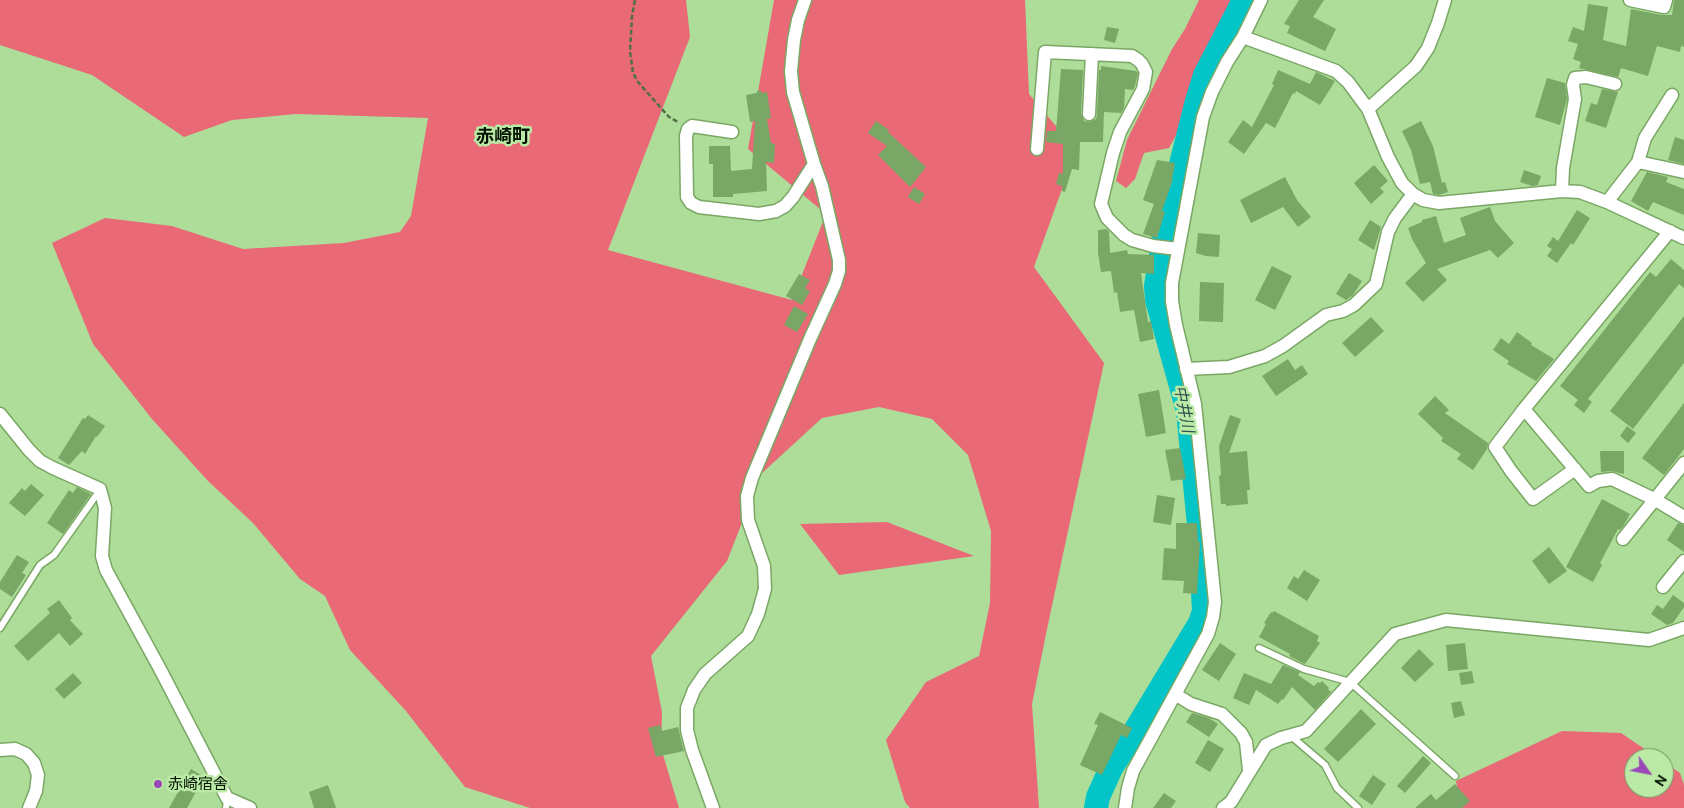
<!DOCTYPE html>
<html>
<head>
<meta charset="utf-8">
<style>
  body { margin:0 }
  #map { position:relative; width:1684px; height:808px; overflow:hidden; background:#addd98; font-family:Ubuntu,sans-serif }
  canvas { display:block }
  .north { position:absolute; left:1624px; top:748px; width:50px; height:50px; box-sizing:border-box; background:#baeaa5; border:1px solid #709363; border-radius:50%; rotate:123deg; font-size:14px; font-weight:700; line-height:20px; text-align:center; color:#021000 }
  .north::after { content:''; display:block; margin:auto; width:18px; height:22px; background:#9b49b8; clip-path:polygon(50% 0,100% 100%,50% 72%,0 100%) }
</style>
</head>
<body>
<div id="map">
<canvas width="1684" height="808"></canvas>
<div class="north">N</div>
</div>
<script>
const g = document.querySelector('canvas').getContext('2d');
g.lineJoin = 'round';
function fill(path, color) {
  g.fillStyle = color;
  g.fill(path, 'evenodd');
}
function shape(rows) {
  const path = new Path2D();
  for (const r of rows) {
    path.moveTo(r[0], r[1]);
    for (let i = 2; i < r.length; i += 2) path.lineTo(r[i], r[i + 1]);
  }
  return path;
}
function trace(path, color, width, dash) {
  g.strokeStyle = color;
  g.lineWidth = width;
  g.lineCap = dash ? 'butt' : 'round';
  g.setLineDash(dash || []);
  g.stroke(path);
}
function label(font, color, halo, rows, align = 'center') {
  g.font = font + ' Ubuntu,"Noto Sans JP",sans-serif';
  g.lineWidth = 5;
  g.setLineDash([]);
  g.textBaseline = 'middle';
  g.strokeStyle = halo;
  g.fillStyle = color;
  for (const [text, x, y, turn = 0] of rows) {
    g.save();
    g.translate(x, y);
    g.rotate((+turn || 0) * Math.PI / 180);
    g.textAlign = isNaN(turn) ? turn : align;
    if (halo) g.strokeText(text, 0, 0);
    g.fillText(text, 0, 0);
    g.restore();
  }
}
fill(shape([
  [0,0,686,0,690,37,608,250,792,300,826,214,748,149,774,0,1025,0,1029,94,1076,150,1034,267,1104,363,1047,629,1032,704,1039,808,910,808,905,802,886,740,926,682,979,656,990,603,991,531,968,455,932,419,879,407,822,418,761,474,727,561,651,656,662,712,661,748,679,808,530,808,465,787,406,711,350,650,325,596,300,579,253,523,208,481,152,419,93,344,52,243,105,218,172,226,243,249,344,243,400,232,411,216,428,118,296,114,232,120,184,137,92,75,0,45],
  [1199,0,1235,0,1220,35,1187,99,1180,128,1169,148,1144,153,1135,179,1126,188,1116,181,1127,140,1172,49,1185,29],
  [887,522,974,556,839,575,800,524],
  [1562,731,1621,733,1658,758,1634,758,1634,788,1664,788,1664,762,1680,773,1684,785,1684,808,1461,808,1456,781]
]), '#e96976');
trace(shape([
  [1096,808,1098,797,1111,768,1135,731,1200,623,1204,611,1200,536,1188,411,1157,300,1156,286,1166,223,1197,101,1205,75,1244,0]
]), '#03c5c8', 24);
fill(shape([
  [1299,0,1324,0,1313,17,1336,29,1325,51,1287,33,1290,26,1284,24],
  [1674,0,1684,0,1684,47,1681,46,1680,52,1657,46,1648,76,1621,68,1618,77,1579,68,1581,62,1573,59,1578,44,1568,41,1573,27,1584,31,1588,4,1608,7,1603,40,1626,46,1631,9,1662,15,1672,15],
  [1107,27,1119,29,1115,43,1104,40],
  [1101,66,1136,71,1138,73,1135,86,1133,90,1125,89,1124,108,1121,113,1104,112,1103,142,1080,142,1079,170,1072,169,1065,192,1062,191,1062,186,1056,184,1059,173,1063,174,1063,144,1046,142,1047,131,1056,131,1061,69,1083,70,1081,114,1084,121,1089,122,1096,119,1097,115,1099,70,1101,70],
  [1278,70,1310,84,1316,72,1335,81,1320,105,1296,91,1295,94,1293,93,1275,128,1266,123,1244,154,1228,142,1243,120,1252,127,1274,85,1272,84],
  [1547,78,1565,83,1567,99,1560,125,1535,117],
  [1602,89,1618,92,1606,128,1585,121,1591,103,1597,105],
  [761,90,761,93,767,92,771,118,767,119,771,143,775,144,774,163,766,162,767,191,733,194,733,197,713,197,713,164,709,164,709,146,730,146,731,171,752,169,755,121,750,122,746,95,757,93,757,91],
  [876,121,889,130,888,132,926,167,910,187,878,155,887,146,868,133],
  [1421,121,1433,146,1442,183,1445,182,1448,192,1439,195,1433,194,1430,182,1420,184,1411,150,1402,131],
  [1675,137,1684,140,1684,164,1668,160],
  [1157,160,1175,163,1172,179,1173,179,1162,211,1165,212,1157,238,1143,234,1154,204,1143,200],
  [1374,165,1388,181,1380,188,1384,192,1371,204,1354,183],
  [1524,170,1541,176,1538,185,1532,186,1520,182],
  [1647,172,1668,177,1666,182,1684,189,1684,215,1653,202,1648,211,1631,201],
  [1285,177,1297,200,1311,217,1298,227,1283,207,1251,223,1240,200],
  [914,187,925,194,919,204,908,197],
  [1490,207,1495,221,1514,243,1498,258,1490,250,1437,269,1447,280,1423,302,1405,283,1426,263,1412,239,1408,228,1422,222,1422,220,1436,216,1444,243,1466,235,1460,218],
  [1577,210,1590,218,1573,245,1571,243,1557,263,1547,256,1552,249,1547,246,1553,237,1558,241],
  [1370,220,1381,227,1374,250,1358,240],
  [1107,229,1109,232,1110,253,1127,250,1128,254,1154,255,1154,274,1141,273,1148,322,1151,321,1154,339,1140,342,1134,310,1120,312,1117,292,1114,293,1111,271,1101,272,1098,253,1098,230],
  [1198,233,1220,235,1219,257,1206,256,1196,253],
  [1671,259,1684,270,1684,288,1679,284,1588,399,1592,402,1584,413,1574,405,1578,400,1560,386,1650,272,1656,277],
  [1272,266,1292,276,1275,310,1255,300],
  [1349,273,1362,281,1353,295,1346,300,1336,294],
  [799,274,810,280,805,288,810,291,802,305,786,296],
  [1200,282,1224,283,1223,322,1199,321],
  [794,306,808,314,797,332,784,325],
  [1684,316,1684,363,1633,429,1610,411],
  [1371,317,1384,331,1355,357,1342,343],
  [1517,332,1532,343,1531,345,1554,359,1536,381,1507,364,1509,361,1493,350,1501,338,1509,344],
  [1288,359,1295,370,1302,365,1308,374,1276,396,1262,376],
  [1159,390,1166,433,1146,437,1138,394],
  [1435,396,1449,410,1445,413,1488,443,1487,449,1473,470,1457,459,1461,454,1441,441,1443,438,1418,414],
  [1684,403,1684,449,1664,475,1642,458],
  [88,415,105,426,97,437,96,436,85,454,82,451,69,465,58,458,83,418,85,419],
  [1230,415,1241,419,1229,453,1247,451,1250,490,1247,490,1248,504,1226,506,1226,504,1221,504,1219,476,1221,475,1219,446],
  [1627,426,1636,433,1628,443,1620,436],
  [1180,448,1186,479,1171,481,1165,450],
  [1600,451,1624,451,1624,474,1611,471,1601,472],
  [31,484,44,495,25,516,9,503,22,488,25,491],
  [77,487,91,494,63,534,47,523,69,490,73,493],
  [1157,495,1175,498,1171,525,1153,522],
  [1602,499,1630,514,1624,525,1620,530,1618,529,1600,563,1602,565,1593,582,1566,567],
  [1176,523,1197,523,1198,542,1200,542,1197,594,1183,593,1184,581,1162,580,1164,548,1176,549],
  [1678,523,1684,525,1684,552,1667,540],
  [1549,547,1567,571,1549,584,1532,561],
  [17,555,29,562,22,573,26,575,12,597,0,589,0,582],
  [1304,570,1320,580,1307,601,1287,588,1294,576,1298,579],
  [1673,595,1684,603,1684,607,1673,623,1667,625,1651,614,1657,605,1663,609],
  [59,600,72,618,70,620,83,634,70,646,59,633,28,661,14,646,50,613,47,609],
  [1274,611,1319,636,1317,641,1320,643,1305,664,1289,656,1290,654,1259,637,1266,624,1264,623,1271,612,1272,613],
  [1220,643,1236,654,1219,681,1202,670],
  [1465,643,1468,669,1448,671,1446,645],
  [1419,649,1434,664,1415,682,1401,668],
  [1283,665,1300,672,1298,675,1314,686,1318,682,1320,683,1322,681,1329,688,1328,689,1331,692,1315,710,1292,687,1283,700,1282,699,1278,704,1256,690,1249,705,1233,698,1244,673,1271,684],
  [1472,671,1474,683,1461,685,1459,673],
  [73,673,82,683,64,699,55,689],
  [1461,701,1465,715,1454,718,1451,703],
  [1361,709,1376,724,1338,762,1324,749],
  [1100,712,1132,728,1127,738,1121,735,1102,775,1080,765,1098,725,1094,724],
  [1192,713,1209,718,1218,724,1209,737,1186,722],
  [660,725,662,731,678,727,684,751,656,757,648,728],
  [1208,740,1224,749,1210,772,1195,763],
  [1423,756,1431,763,1405,793,1397,786],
  [191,769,204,777,187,808,169,808],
  [1373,775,1386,784,1372,805,1359,796],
  [1455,784,1470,801,1462,808,1415,808,1431,794,1436,800],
  [328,785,336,808,314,808,309,792],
  [1164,793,1176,801,1171,808,1153,808]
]), '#79a765');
const service = shape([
  [0,628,40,565,54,555,100,490],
  [1259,648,1304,669,1350,682,1455,776],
  [1291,736,1325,765,1337,788,1358,808],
  [226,808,227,798]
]);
const minor = shape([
  [1630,0,1664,7,1666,0],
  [1243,37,1336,71,1348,82,1368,109,1388,157,1402,183,1413,194,1423,200,1439,203,1562,191,1580,192,1607,202,1684,238],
  [1368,109,1416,66,1428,48,1438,23,1445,0],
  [1089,114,1092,54],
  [732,132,692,126,688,129,686,136,687,197,691,203,699,207,759,214,776,211,785,206,793,197,814,164],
  [1037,149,1045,52,1132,56,1138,60,1142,64,1146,72,1143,89,1120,132,1113,153,1101,204,1107,218,1124,235,1132,240,1153,246,1178,249],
  [1638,162,1645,138,1672,95],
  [1562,191,1563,168,1575,99,1573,85,1575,78,1586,77,1615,84],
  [1607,202,1638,162,1684,172],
  [1670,231,1524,409,1589,486,1598,481,1612,479,1654,499,1684,517],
  [1186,369,1229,367,1265,356,1283,346,1326,315,1343,311,1354,305,1376,284,1388,232,1395,218,1413,194],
  [1524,409,1495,447,1511,471,1533,499,1575,469],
  [0,414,29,450,40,461,53,468,100,489,105,508,102,556,106,570,160,669,227,798,250,808],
  [1623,539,1684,463],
  [1663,587,1684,561],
  [1175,694,1191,704,1222,714,1241,733,1246,742,1249,770],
  [0,750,15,749,26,754,34,763,38,775,36,791,29,808],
  [713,808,692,750,687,730,687,708,694,690,705,674,748,636,758,614,765,589,764,566,748,520,747,496,752,478,810,339,835,284,839,271,839,260,822,186,814,164,793,92,791,71,794,40,798,20,805,0],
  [1125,808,1128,788,1133,771,1208,634,1213,617,1215,602,1195,404,1176,325,1172,301,1172,283,1203,117,1212,92,1227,62,1243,37,1261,0],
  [1223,808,1231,802,1266,745,1281,738,1306,731,1395,634,1446,620,1649,640,1684,628]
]);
trace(service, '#7aa765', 9);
trace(minor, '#7aa765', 15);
trace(shape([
  [635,0,632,16,630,51,633,73,638,82,669,117,678,122]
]), '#526f47', 2.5, [5, 2.5]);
trace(service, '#fff', 6);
trace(minor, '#fff', 12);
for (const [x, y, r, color] of [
  [158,784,5,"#9b49b8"]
]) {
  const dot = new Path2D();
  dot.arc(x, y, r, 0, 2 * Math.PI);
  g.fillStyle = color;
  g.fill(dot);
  trace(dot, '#baeaa5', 2);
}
label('15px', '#021000', '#baeaa5', [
  ["赤崎宿舎",168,784]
], 'left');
label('italic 16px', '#315151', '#baeaa5', [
  ["中井川",1184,409,79]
]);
label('bold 18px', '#021000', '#baeaa5', [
  ["赤崎町",503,136]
]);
</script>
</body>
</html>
